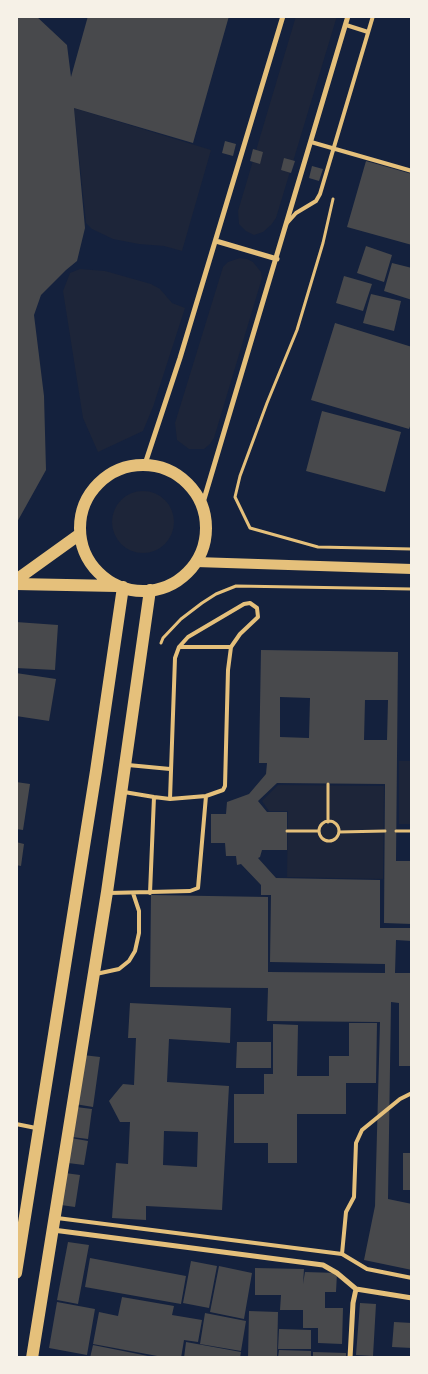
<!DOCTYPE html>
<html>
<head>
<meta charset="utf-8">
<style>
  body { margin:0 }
  #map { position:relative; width:428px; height:1374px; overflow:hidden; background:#14213d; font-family:Raleway,sans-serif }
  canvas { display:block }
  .frame { position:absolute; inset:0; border:18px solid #f6f1e7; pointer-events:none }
</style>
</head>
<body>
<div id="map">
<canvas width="428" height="1374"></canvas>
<div class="frame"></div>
</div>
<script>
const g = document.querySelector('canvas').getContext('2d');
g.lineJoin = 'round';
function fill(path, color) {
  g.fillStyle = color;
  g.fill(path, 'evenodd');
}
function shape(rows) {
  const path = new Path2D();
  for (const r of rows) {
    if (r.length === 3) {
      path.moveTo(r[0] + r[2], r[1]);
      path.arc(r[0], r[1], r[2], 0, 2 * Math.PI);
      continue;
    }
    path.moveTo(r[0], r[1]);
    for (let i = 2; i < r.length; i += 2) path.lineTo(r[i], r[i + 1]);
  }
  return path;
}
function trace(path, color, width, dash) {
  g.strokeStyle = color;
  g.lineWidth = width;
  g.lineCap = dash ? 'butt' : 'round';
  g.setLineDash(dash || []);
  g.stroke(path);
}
fill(shape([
  [296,16,337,16,276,218,271,225,263,232,254,235,246,231,239,224,238,211],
  [74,108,211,150,182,251,164,246,139,244,113,239,92,229,86,223],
  [240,258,247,259,253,262,261,272,262,278,214,438,210,444,204,449,189,449,177,440,175,423,223,267,228,262],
  [80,269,105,271,151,284,160,289,172,303,185,308,153,407,143,431,98,452,83,418,63,291,70,273],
  [143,522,31],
  [399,761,412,761,412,824,399,824],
  [278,785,384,786,383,879,287,877,288,811,269,811,262,801]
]), '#1d2539');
fill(shape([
  [16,16,36,16,67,45,71,77,88,16,229,16,193,143,74,108,85,228,77,261,66,270,41,295,34,315,44,396,46,470,16,524],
  [225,141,236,144,233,156,222,153],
  [253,149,263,152,260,164,250,161],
  [284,158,295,161,291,173,281,170],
  [366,161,412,174,412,245,347,227],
  [312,166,323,169,319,181,309,178],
  [366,246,392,255,384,282,357,273],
  [392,263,412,268,412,300,384,291],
  [344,276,372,284,363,311,336,303],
  [371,294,401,301,394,331,363,323],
  [335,323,412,347,412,421,409,429,311,400],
  [322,411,401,432,385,492,306,471],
  [16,622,58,625,55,670,16,668],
  [261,650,398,652,396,861,412,861,412,924,384,923,385,784,277,783,258,801,267,812,287,812,287,850,262,850,260,857,258,858,276,878,380,880,380,928,412,928,412,941,396,940,395,973,412,973,412,1066,399,1066,399,1003,391,1002,388,1199,412,1204,412,1270,364,1260,375,1206,380,1022,267,1021,268,988,150,987,151,895,268,897,268,972,385,973,385,964,270,962,271,895,261,895,261,885,241,864,237,865,236,856,226,856,225,843,211,843,211,814,226,814,227,802,249,794,266,774,267,763,259,763],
  [280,697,310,698,309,738,280,737],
  [365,700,388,700,387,740,364,740],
  [16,673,56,679,49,721,16,716],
  [16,782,30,784,23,830,16,829],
  [16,842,24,844,21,866,16,865],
  [130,1003,231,1008,230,1043,169,1039,167,1082,229,1086,222,1210,146,1206,146,1220,112,1218,116,1163,128,1164,130,1122,120,1122,109,1101,123,1084,134,1085,136,1038,128,1038],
  [164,1131,198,1132,197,1167,163,1165],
  [349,1023,377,1023,376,1083,346,1083,346,1114,297,1114,297,1163,268,1163,268,1143,234,1143,234,1094,264,1094,264,1074,273,1074,273,1024,298,1025,297,1076,329,1076,329,1056,349,1056],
  [237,1042,271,1042,271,1068,236,1068],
  [83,1055,100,1057,93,1107,75,1104],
  [76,1107,92,1109,88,1139,72,1137],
  [71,1138,88,1141,84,1165,68,1163],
  [403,1153,412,1153,412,1190,403,1190],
  [65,1173,80,1175,75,1207,61,1205],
  [68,1242,89,1245,78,1304,57,1300],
  [90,1258,186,1276,181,1304,85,1287],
  [191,1261,217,1266,209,1308,183,1303],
  [219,1266,252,1273,244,1319,210,1312],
  [255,1268,304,1269,303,1284,305,1272,337,1273,336,1292,325,1292,325,1308,343,1308,342,1344,318,1343,318,1328,303,1328,303,1310,280,1310,281,1295,255,1295],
  [122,1297,174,1306,172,1315,202,1320,198,1342,184,1340,181,1358,168,1358,93,1344,99,1312,118,1316],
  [57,1302,95,1309,87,1355,49,1348],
  [360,1303,376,1304,373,1356,356,1355],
  [249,1311,278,1312,277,1358,248,1358],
  [205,1313,246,1321,241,1351,200,1344],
  [394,1322,412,1323,412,1348,392,1347],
  [279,1329,311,1330,311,1349,278,1349],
  [186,1342,241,1352,240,1358,184,1358],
  [93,1345,153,1357,153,1358,90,1358],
  [279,1350,311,1351,311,1358,278,1358],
  [313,1352,346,1353,346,1358,313,1358]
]), '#48494c');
trace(shape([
  [333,199,323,243,297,330,267,403,240,476,235,497,250,528,318,547,412,549],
  [161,643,163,638,181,619,202,603,216,594,236,586,412,589],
  [328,784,328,822],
  [329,831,10],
  [287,831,319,831],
  [396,831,412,831],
  [339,832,385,831]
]), '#e5c07b', 3);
trace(shape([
  [346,25,368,32],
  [311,142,412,171],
  [287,223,296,213,316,201,320,194,373,16],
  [179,647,231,647],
  [128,765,170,769],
  [124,792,154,797,170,799,206,796,223,790,225,786,228,670,231,647,240,634,258,617,257,608,250,603,244,604,188,637,179,647,175,658,170,799],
  [109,893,190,891,198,888,206,796],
  [150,893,154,797],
  [96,974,119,969,129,961,135,951,139,933,139,911,133,893],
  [16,1124,36,1128],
  [57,1218,342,1254,367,1269,412,1278],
  [342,1254,346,1212,354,1197,356,1143,362,1130,400,1099,412,1093]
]), '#e5c07b', 4);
trace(shape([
  [216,241,277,259],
  [145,464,180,358,283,16],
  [202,506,348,16],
  [53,1230,323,1265,337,1273,356,1289,412,1298],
  [350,1358,353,1303,356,1289]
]), '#e5c07b', 5);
trace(shape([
  [196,562,412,569]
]), '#e5c07b', 10);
trace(shape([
  [143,528,63],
  [16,580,80,534],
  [16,584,117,586],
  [16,1273,96,771,123,587],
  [32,1358,107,892,150,590]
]), '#e5c07b', 12);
</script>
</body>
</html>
